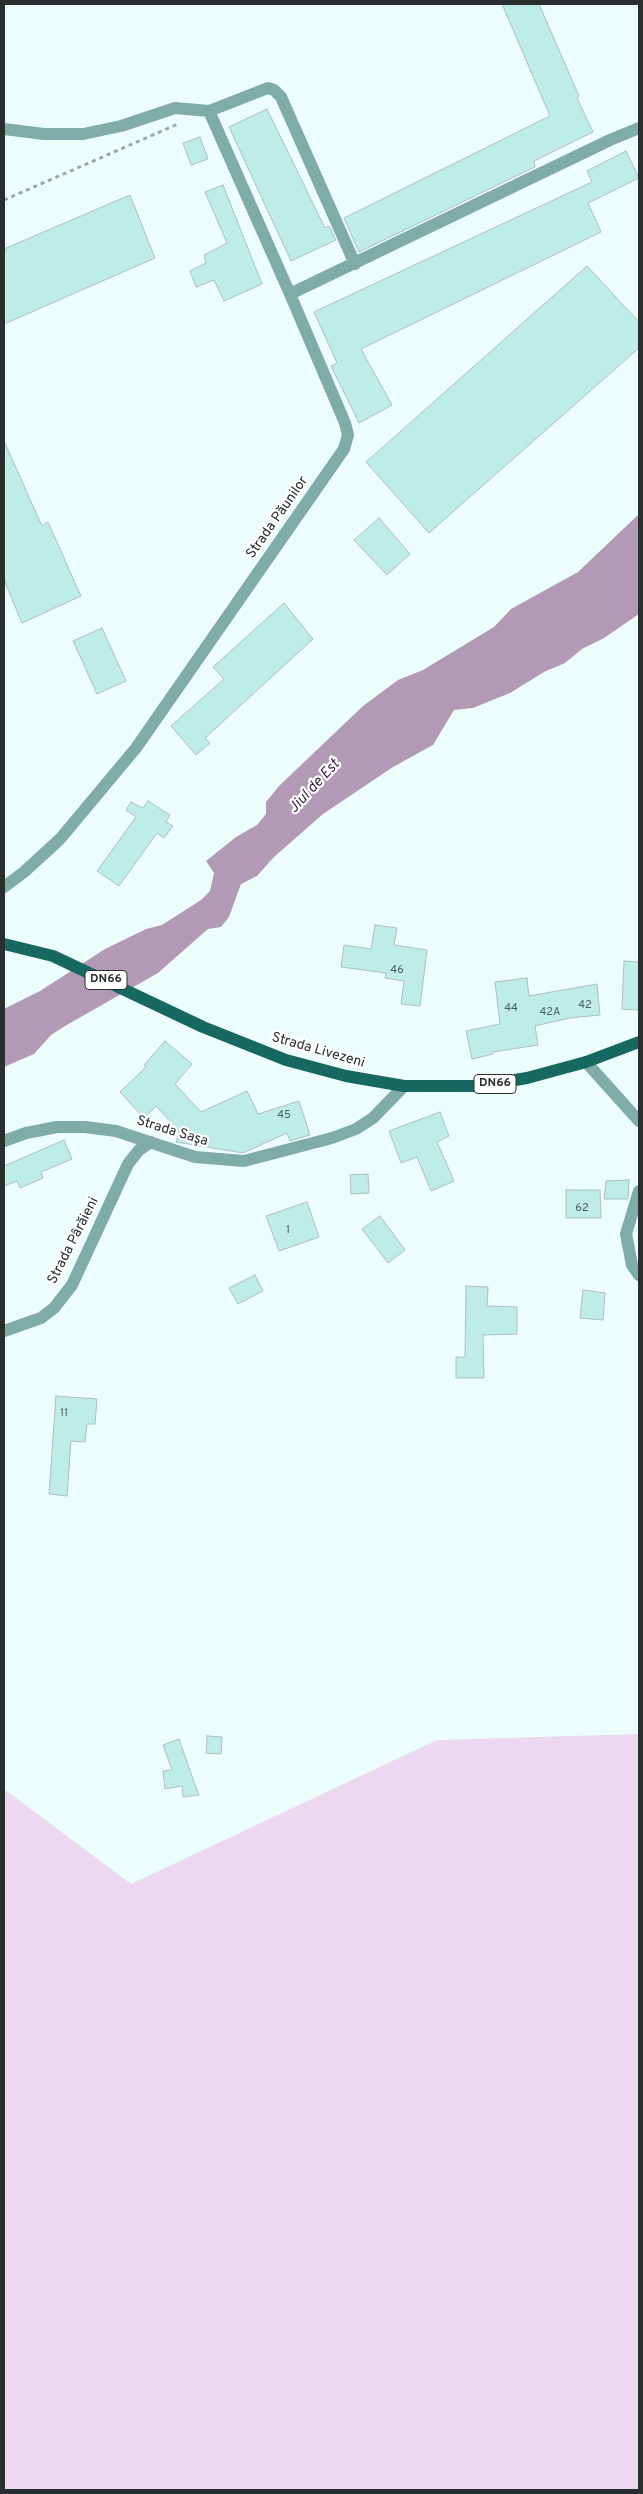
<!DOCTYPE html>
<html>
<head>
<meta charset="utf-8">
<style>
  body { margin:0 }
  #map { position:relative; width:643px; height:2494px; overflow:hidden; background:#ecfefb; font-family:Overpass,sans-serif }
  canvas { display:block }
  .frame { position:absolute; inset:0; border:5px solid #282f2e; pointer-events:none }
</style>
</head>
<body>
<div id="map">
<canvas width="643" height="2494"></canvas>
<div class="frame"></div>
</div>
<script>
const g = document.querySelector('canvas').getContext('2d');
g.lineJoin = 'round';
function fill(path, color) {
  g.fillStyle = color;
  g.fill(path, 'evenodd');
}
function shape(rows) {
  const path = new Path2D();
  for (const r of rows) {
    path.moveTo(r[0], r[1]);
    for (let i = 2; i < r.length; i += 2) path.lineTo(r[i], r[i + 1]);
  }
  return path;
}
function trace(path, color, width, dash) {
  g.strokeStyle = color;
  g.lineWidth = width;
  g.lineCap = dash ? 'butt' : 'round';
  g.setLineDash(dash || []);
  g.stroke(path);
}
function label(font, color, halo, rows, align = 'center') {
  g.font = font + ' Overpass,sans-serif';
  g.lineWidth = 4.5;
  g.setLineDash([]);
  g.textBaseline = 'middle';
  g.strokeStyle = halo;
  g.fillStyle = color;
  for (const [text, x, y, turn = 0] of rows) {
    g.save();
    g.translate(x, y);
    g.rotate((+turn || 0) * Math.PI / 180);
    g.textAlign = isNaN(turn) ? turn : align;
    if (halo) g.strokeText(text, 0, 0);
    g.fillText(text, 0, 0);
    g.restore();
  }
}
fill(shape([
  [639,1734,639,2490,4,2490,4,1789,131,1884,437,1740]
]), '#ecd8f0');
fill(shape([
  [639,514,639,614,604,638,582,649,565,663,544,672,510,693,473,708,454,710,433,745,393,767,323,814,274,857,257,876,241,884,229,917,221,927,208,929,158,973,65,1026,51,1035,34,1054,4,1067,4,1009,40,991,105,949,146,929,162,925,201,900,210,891,214,873,206,861,236,837,257,825,266,814,266,802,279,786,363,706,398,680,423,670,494,627,511,609,578,572]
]), '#b29ab7');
const building = shape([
  [502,4,539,4,579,96,577,98,593,132,534,161,535,167,359,252,344,218,550,116,502,4],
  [267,109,325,228,329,226,336,240,291,261,229,127,267,109],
  [200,137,208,159,191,165,183,143,200,137],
  [626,151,639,178,588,203,601,232,361,349,392,405,359,423,331,366,337,363,314,312,592,182,587,171,626,151],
  [223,185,262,284,224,301,214,280,196,287,190,271,206,263,204,255,227,243,205,192,223,185],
  [130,195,155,258,4,324,4,249,130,195],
  [587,266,639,322,639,348,429,533,366,462,587,266],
  [4,441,42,526,48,522,81,596,22,623,4,580,4,441],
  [379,518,410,554,387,575,354,540,379,518],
  [284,603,313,639,205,738,210,743,196,755,171,726,224,679,213,667,284,603],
  [102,628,126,681,97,694,73,641,102,628],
  [148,801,170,815,166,822,173,826,164,838,157,833,119,886,97,871,136,817,126,810,131,802,143,808,148,801],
  [375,925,397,928,394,945,427,950,420,1006,401,1004,404,981,385,978,386,973,341,967,344,945,371,949,375,925],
  [624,961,639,962,639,1010,622,1009,624,961],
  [527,978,529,996,597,984,600,1015,570,1018,535,1026,538,1045,493,1052,493,1054,472,1059,466,1031,500,1024,495,982,527,978],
  [165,1041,192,1064,175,1084,201,1112,247,1091,258,1114,299,1101,310,1135,290,1141,287,1133,243,1153,176,1142,179,1131,156,1106,144,1118,120,1092,146,1067,144,1065,165,1041],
  [440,1112,449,1136,437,1142,454,1181,431,1191,417,1157,401,1163,389,1131,440,1112],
  [64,1140,72,1159,41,1172,43,1178,20,1188,17,1181,4,1186,4,1166,64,1140],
  [368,1174,369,1193,351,1194,350,1175,368,1174],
  [629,1180,628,1199,604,1199,606,1181,629,1180],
  [566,1190,600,1190,601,1218,566,1218,566,1190],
  [307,1202,319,1237,279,1251,266,1216,307,1202],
  [380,1216,405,1250,388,1263,362,1229,380,1216],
  [255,1275,263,1291,238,1304,229,1288,255,1275],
  [466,1286,488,1287,487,1306,517,1307,517,1334,483,1335,484,1378,456,1378,456,1357,465,1357,466,1286],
  [583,1290,605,1293,603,1320,580,1318,583,1290],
  [56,1396,97,1399,95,1424,87,1424,85,1442,71,1441,67,1496,49,1494,56,1396],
  [207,1736,222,1737,221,1754,206,1753,207,1736],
  [179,1739,195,1785,199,1795,183,1797,182,1786,165,1789,163,1771,172,1770,163,1745,179,1739]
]);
fill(building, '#bdede6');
trace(building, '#aebfbc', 1);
trace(shape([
  [4,200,178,124]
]), '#9ba9a6', 3, [4, 4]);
trace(shape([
  [4,129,44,134,83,134,121,126,175,108,209,111,268,88,274,90,281,97,355,264],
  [290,294,610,140,639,128],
  [4,887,24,872,60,839,136,748,344,449,348,435,345,423,290,294,209,111],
  [586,1062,639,1121],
  [4,1141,26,1133,57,1127,85,1127,116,1131,195,1157,244,1161,332,1138,356,1129,373,1118,404,1086],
  [639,1191,626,1234,632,1265,639,1275],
  [4,1331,41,1318,54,1308,72,1285,128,1164,139,1150,151,1142]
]), '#7faca6', 12);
trace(shape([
  [4,944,53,956,203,1027,286,1060,346,1076,404,1086,480,1086,527,1078,586,1062,639,1042]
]), '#176860', 12);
label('11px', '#4d5e5c', null, [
  ["46",397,971],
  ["42",585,1006],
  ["44",511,1009],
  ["42A",550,1013],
  ["45",284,1116],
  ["62",582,1209],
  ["1",288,1231],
  ["11",64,1414]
]);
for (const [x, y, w] of [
  [106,980,42],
  [495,1084,42]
]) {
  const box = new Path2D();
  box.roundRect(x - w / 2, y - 9.5, w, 19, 4);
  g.fillStyle = '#fff';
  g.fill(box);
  trace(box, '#282f2e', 1);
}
label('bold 12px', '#282f2e', null, [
  ["DN66",106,980],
  ["DN66",495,1084]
]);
label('14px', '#282f2e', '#fff', [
  ["Strada Păunilor",278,518,-55],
  ["Strada Livezeni",318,1051,16],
  ["Strada Saşa",172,1132,17],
  ["Strada Pârăieni",74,1241,-63]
]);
label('italic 15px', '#3e1d45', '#fff', [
  ["Jiul de Est",315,787,-47]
]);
</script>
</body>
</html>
